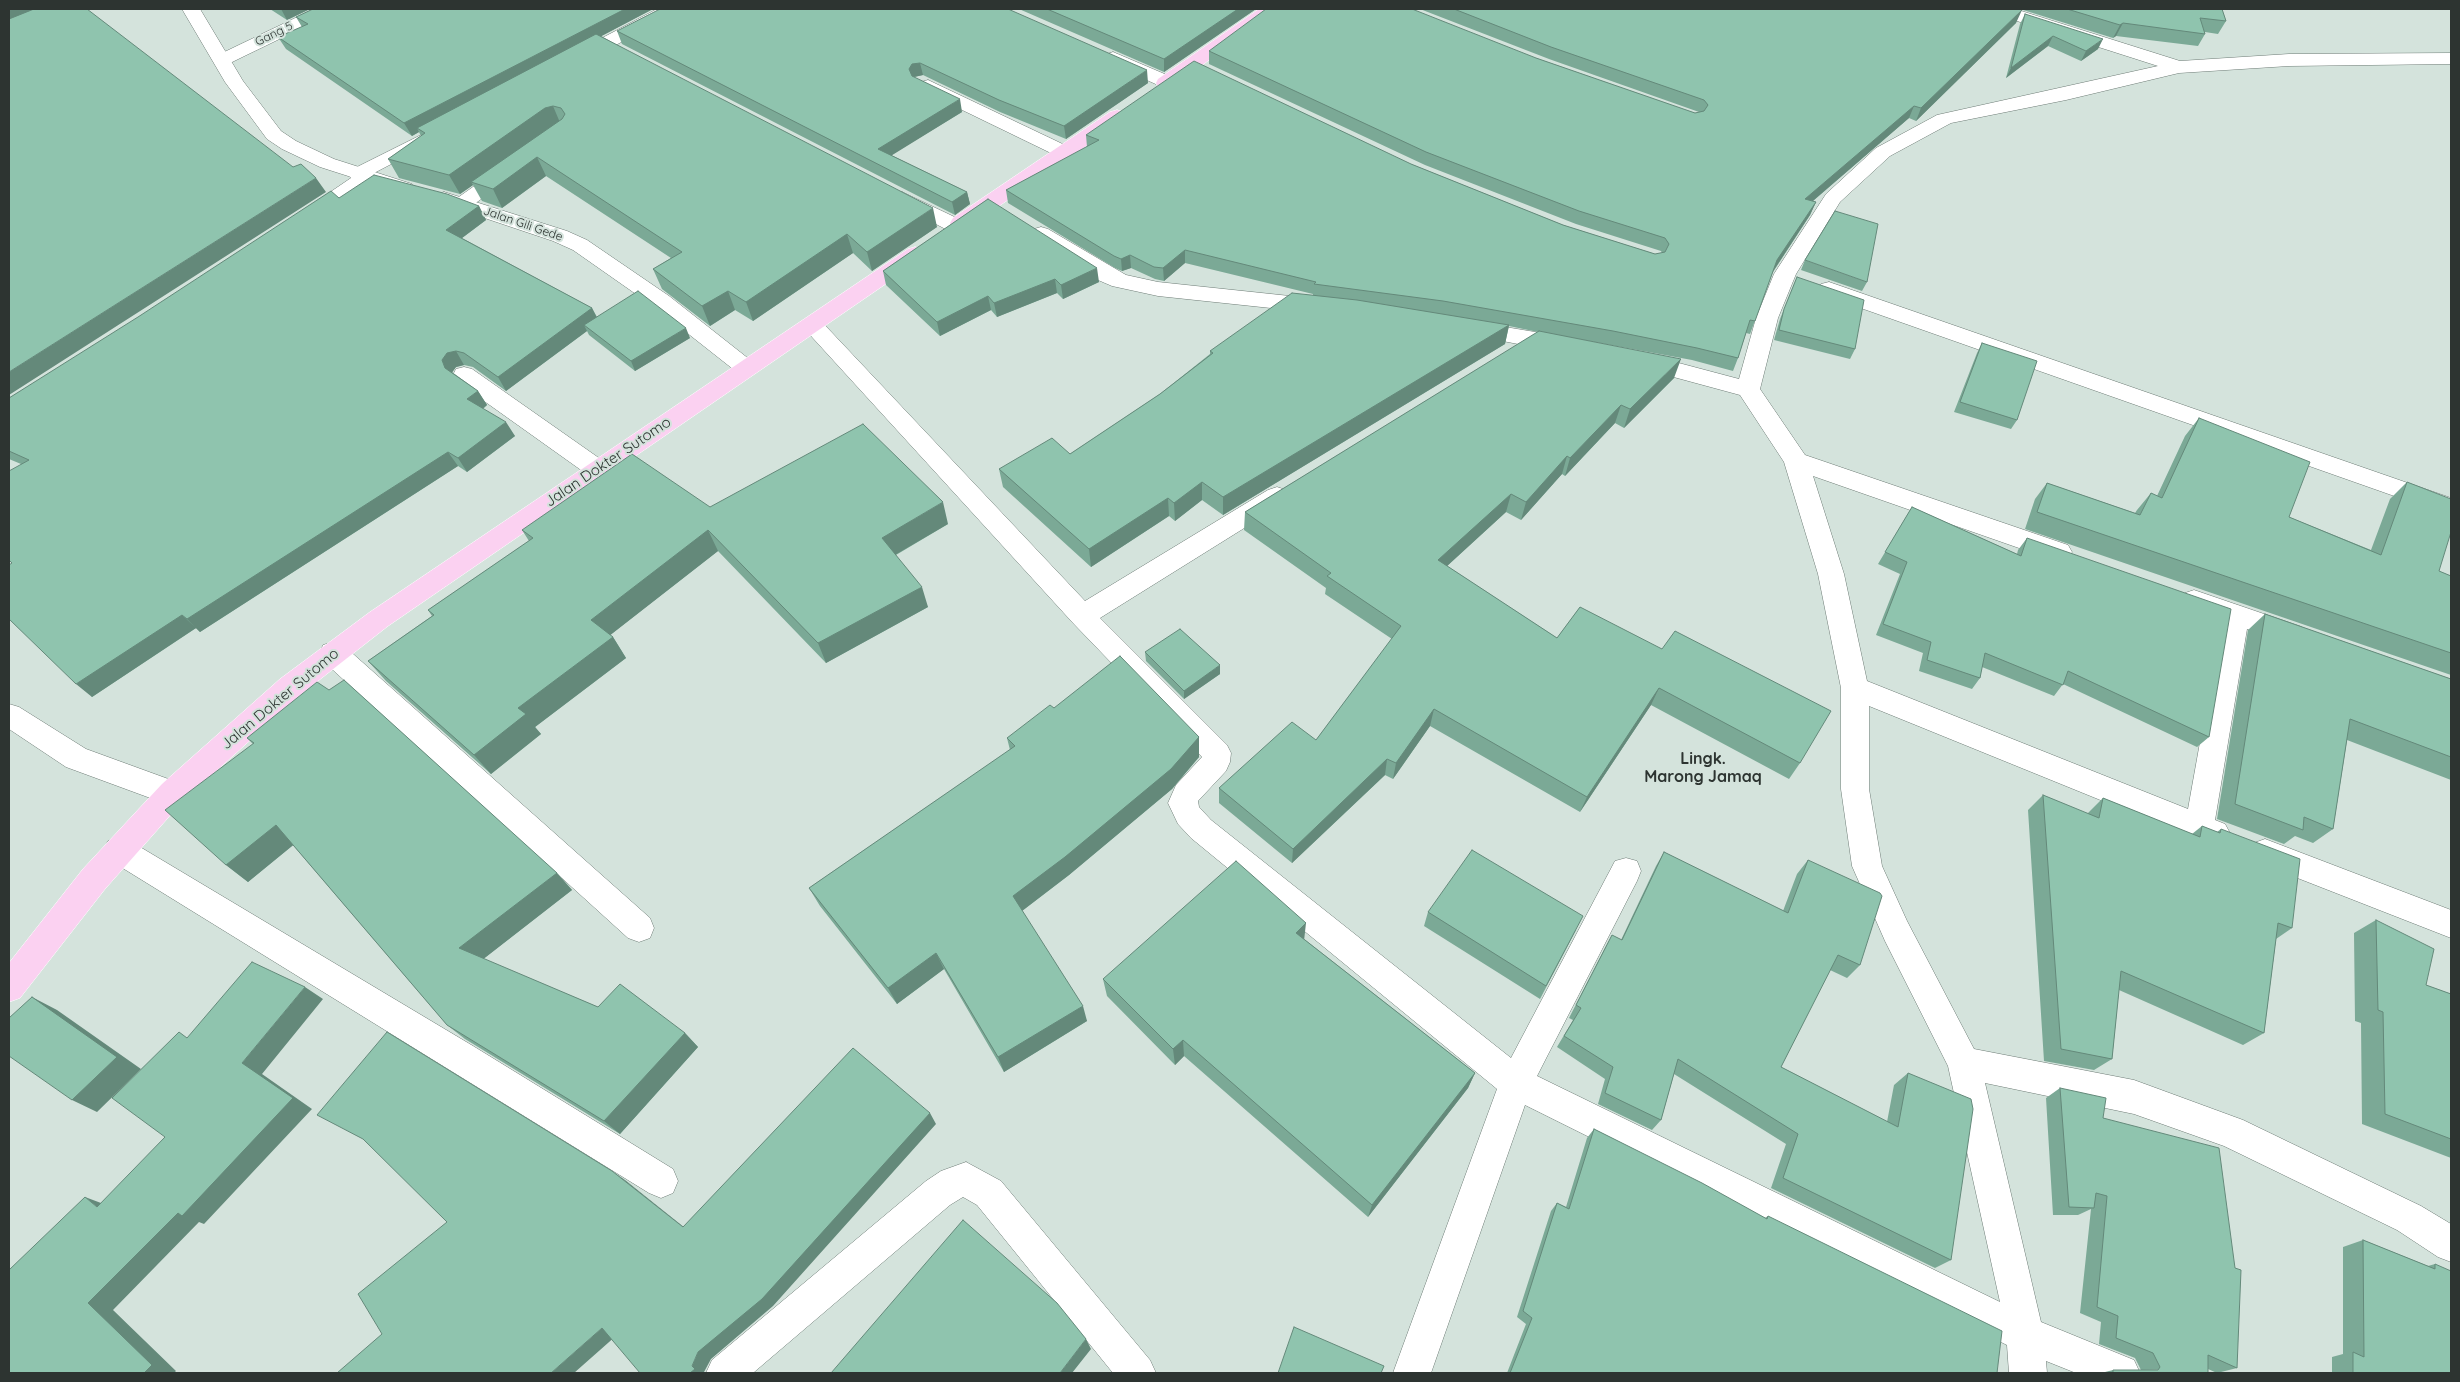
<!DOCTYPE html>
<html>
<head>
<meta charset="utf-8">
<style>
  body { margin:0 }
  #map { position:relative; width:2460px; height:1382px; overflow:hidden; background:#d4e3dc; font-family:Quicksand,sans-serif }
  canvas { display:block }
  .frame { position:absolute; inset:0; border:10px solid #2d3431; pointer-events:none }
</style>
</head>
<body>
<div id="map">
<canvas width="2460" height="1382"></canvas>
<div class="frame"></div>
</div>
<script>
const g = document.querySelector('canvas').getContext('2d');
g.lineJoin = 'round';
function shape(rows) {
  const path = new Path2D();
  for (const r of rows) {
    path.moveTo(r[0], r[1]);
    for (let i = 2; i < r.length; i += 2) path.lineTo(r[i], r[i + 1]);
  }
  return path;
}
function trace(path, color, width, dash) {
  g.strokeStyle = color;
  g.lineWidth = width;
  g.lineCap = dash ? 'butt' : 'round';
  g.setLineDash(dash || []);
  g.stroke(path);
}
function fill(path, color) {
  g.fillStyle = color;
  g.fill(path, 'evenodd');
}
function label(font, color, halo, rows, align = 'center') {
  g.font = font + ' Quicksand,sans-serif';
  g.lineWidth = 4;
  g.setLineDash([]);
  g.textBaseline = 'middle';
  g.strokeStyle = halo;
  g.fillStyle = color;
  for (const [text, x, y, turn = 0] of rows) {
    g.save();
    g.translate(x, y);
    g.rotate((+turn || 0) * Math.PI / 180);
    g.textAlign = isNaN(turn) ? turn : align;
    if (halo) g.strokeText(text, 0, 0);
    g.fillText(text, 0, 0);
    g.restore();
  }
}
const service = shape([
  [9,704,19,707,86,749,182,784,186,793,182,802,172,806,66,767,9,729,9,704]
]);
const minor = shape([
  [314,9,336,9,333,13,228,64,222,66,216,64,213,60,216,56,314,9],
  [657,9,679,9,676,13,582,63,570,63,567,59,570,55,657,9],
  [1989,9,2015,9,2180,61,2289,54,2451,53,2451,64,2289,66,2179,73,2066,100,1951,123,1890,156,1840,202,1796,274,1778,318,1760,389,1805,455,2068,545,2072,552,2068,559,2059,562,1813,476,1844,574,1867,681,2188,809,2222,620,2185,607,2181,600,2185,593,2194,590,2302,627,2306,634,2302,641,2293,645,2247,629,2215,820,2225,824,2230,833,2225,842,2215,846,2189,836,1869,706,1869,789,1882,866,1907,921,1974,1049,2134,1080,2243,1120,2421,1206,2451,1224,2451,1262,2438,1257,2397,1230,2224,1146,2134,1114,1985,1083,2041,1322,2134,1360,2140,1373,2076,1373,2046,1361,2047,1373,2009,1373,2007,1345,1525,1105,1431,1373,1393,1373,1497,1089,1191,838,1178,824,1168,803,1176,785,1202,757,1073,623,801,325,804,320,812,318,820,320,1085,601,1268,490,1277,487,1286,490,1289,496,1286,502,1100,618,1227,745,1231,753,1230,762,1226,771,1198,801,1199,807,1211,820,1511,1058,1615,861,1626,858,1637,861,1641,871,1637,881,1537,1076,2000,1302,1948,1066,1885,941,1852,866,1841,789,1841,688,1818,574,1784,462,1740,395,1633,366,1630,361,1633,356,1641,353,1739,379,1756,318,1774,274,1826,194,1876,148,1937,115,2158,66,1992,13,1989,9],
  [1113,52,1174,78,1176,82,1174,86,1167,88,1160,86,1107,62,1104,58,1107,54,1113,52],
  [928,80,1071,148,1074,152,1071,156,1064,158,1057,156,921,90,919,86,921,82,928,80],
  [423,134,430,136,433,140,430,144,374,173,377,177,374,181,312,222,305,224,298,222,295,218,298,214,351,178,348,174,351,170,423,134],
  [508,165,515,167,518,171,515,175,470,207,463,209,456,207,453,203,456,199,501,167,508,165],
  [902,192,963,221,966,226,963,231,956,232,949,231,895,202,892,198,895,194,902,192],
  [1041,227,1048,229,1126,275,1158,282,1318,299,1326,301,1329,306,1326,311,1318,313,1158,296,1112,286,1098,280,1034,239,1031,234,1034,229,1041,227],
  [1829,282,2451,498,2451,516,1821,294,1818,289,1821,284,1829,282],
  [1469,321,1565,337,1573,340,1576,345,1573,350,1565,353,1461,333,1458,328,1461,323,1469,321],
  [464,367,472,369,606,463,609,469,606,475,597,478,588,475,456,381,453,375,456,369,464,367],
  [333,642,343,645,650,918,654,928,650,938,639,942,628,938,323,661,320,653,323,645,333,642],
  [119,837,130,841,473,1046,673,1169,678,1181,673,1193,661,1198,649,1193,108,859,104,850,108,841,119,837],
  [2265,839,2451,910,2451,938,2254,861,2250,852,2254,843,2265,839],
  [966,1162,1001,1181,1150,1360,1156,1373,1113,1373,977,1205,963,1197,950,1205,753,1373,706,1373,712,1360,926,1181,941,1171,966,1162]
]);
const tertiary = shape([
  [182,9,200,9,243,81,281,131,296,141,334,159,412,184,415,188,412,192,405,194,398,192,320,167,282,149,267,139,225,82,182,9],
  [444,192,567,231,587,240,669,296,754,363,757,368,754,373,746,376,738,373,653,306,573,250,553,241,437,202,434,198,437,194,444,192]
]);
const primary = shape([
  [1259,9,1279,9,1172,87,1158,87,1156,83,1158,79,1259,9],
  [1117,110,1124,112,1127,116,1124,120,967,228,960,229,953,228,950,223,953,218,1110,112,1117,110],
  [915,247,922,249,926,254,922,259,388,626,300,695,182,802,105,889,20,998,9,1002,9,963,83,869,162,784,280,679,370,612,908,249,915,247]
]);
trace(service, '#6e7c76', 1);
trace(minor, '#6e7c76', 1);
trace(tertiary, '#6e7c76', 1);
trace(primary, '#fff', 1);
fill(service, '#fff');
fill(minor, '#fff');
fill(tertiary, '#fff');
fill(primary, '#fbd1f1');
fill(shape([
  [270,9,310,9,287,20],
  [653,9,601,36,937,227,872,271,853,253,753,321,735,310,710,326,662,289,653,269,671,258,546,176,502,208,482,201,473,185,460,194,399,178,388,159,421,136,419,132,412,136,286,49,278,37,302,27,296,17],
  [1019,9,1256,9,1164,72],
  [1420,9,2018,9,2016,23,1916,121,1909,118,1813,201,1816,202,1810,215,1773,272,1750,334,1746,333,1738,358,1733,371,1692,360,1556,335,1674,378,1624,428,1615,423,1565,476,1562,474,1521,520,1506,512,1447,566,1557,638,1580,607,1800,763,1789,779,1651,705,1580,812,1430,726,1393,779,1385,775,1292,863,1219,803,1219,788,1316,740,1392,639,1325,594,1326,588,1244,530,1245,512,1538,332,1509,326,1505,344,1223,515,1202,500,1175,521,1169,516,1091,567,1003,487,999,469,1070,454,1160,394,1210,354,1210,351,1313,295,1313,294,1185,263,1164,281,1155,279,1131,268,1122,271,1115,268,1008,203,1006,190,1087,147,1086,135,1411,164,1563,225,1655,254,1662,253,1661,251,1576,224,1425,165,1209,64,1209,51,1536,58,1688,111,1695,113,1699,112,1549,59],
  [2020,9,2222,9,2226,21,2218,34,2205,32,2205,34,2198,46,2116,36,2113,38],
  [2025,14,2098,49,2081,61,2048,46,2006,78,2020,24],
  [617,31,1148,83,1066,139,1000,112,923,75,914,77,962,112,891,155,967,192,970,204,955,215,622,44],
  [339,198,479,206,486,220,462,238,592,308,597,317,690,338,635,371,589,335,587,331,506,391,473,367,464,365,456,367,452,372,478,391,487,405,483,409,515,436,467,472,458,466,200,632,196,628,92,697,12,563,21,464,9,459,9,398],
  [988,199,1099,282,1063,299,1057,293,997,317,991,310,940,336,886,285,883,271],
  [1805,260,1867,282,1862,291,1801,270],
  [1797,277,1855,349,1850,359,1774,340,1780,319],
  [1982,343,2017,420,2011,429,1954,412,1977,353],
  [2199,418,2289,517,2371,550,2390,499,2407,482,2439,571,2451,576,2451,675,2025,529,2035,499,2047,483,2135,513,2137,510,2151,493,2157,496,2185,436],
  [710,507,948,524,896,555,928,607,826,663,718,551,610,635,613,637,626,658,535,727,541,734,491,774,386,681,368,661,432,616,428,610,529,541,522,530],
  [1912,507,2017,554,2018,550,2027,538,2209,737,2197,747,2063,684,2054,696,1982,667,1980,678,1972,689,1919,671,1923,653,1876,635,1900,574,1878,564],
  [2265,614,2451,679,2451,780,2347,740,2333,829,2313,843,2295,836,2284,844,2217,819,2248,630],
  [1145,652,1220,674,1184,699,1146,661],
  [1054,708,1199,737,1199,757,1172,789,1069,875,1022,911,1087,1021,1004,1072,944,969,897,1004,820,906,809,888,1010,750,1007,738],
  [247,738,557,873,572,890,483,959,598,1007,685,1033,698,1047,620,1134,465,1039,447,1025,293,845,248,882,226,865,253,744],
  [2043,795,2087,814,2103,798,2192,834,2202,826,2217,832,2221,829,2292,928,2276,939,2264,1033,2243,1045,2119,990,2112,1059,2094,1070,2044,1061,2028,810],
  [1664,852,1783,911,1797,874,1808,860,1860,965,1847,978,1830,970,1781,1067,1887,1122,1894,1085,1908,1073,1951,1260,1935,1268,1771,1188,1786,1144,1674,1074,1661,1120,1652,1130,1598,1104,1605,1079,1557,1047,1573,1020,1569,1018,1605,948,1612,935,1621,940,1656,866],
  [1428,912,1576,930,1540,999,1424,926],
  [2376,920,2426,985,2451,994,2451,1158,2362,1124,2361,1023,2355,1021,2354,933],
  [1304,939,1475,1073,1468,1088,1368,1217,1184,1056,1175,1065,1107,996,1103,979],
  [2060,1088,2103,1118,2237,1368,2217,1373,2208,1369,2141,1370,2135,1358,2099,1344,2101,1322,2080,1313,2091,1209,2078,1215,2053,1215,2046,1098],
  [1594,1129,1765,1218,1768,1216,1997,1373,1507,1373,1526,1324,1517,1317,1551,1211,1557,1203,1566,1207,1587,1138],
  [2363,1240,2428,1266,2435,1264,2451,1373,2332,1373,2332,1357,2343,1354,2343,1247],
  [2113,1370,2113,1373,2101,1373]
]), '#7ba996');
fill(shape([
  [9,9,40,9,9,22],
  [281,9,310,9,287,20],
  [625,9,653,9,421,131,417,128,419,132,412,136,404,123],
  [1238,9,1256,9,1164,72,1164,59],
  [2022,10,2016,23,1916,121,1921,108],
  [2123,23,2116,36,2113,38,2120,25],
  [2053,36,2048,46,2006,78,2011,68],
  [2103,39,2098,49,2081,61,2086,51],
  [920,63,923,75,914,77,911,82,909,69,912,64],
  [1147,70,1148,83,1066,139,1064,126],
  [960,99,962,112,881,162,878,149],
  [553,106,561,125,471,182,473,185,460,194,449,175,545,108],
  [1914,106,1909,118,1800,212,1805,199],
  [537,157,546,176,502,208,493,189],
  [316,178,326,192,9,395,9,372],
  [967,192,970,204,955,215,952,202],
  [1816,202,1810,215,1772,273,1777,260],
  [479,206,486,220,454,244,446,230],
  [933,208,937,227,872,271,867,252],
  [847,234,853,253,753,321,746,302],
  [1185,250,1185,263,1164,281,1163,268],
  [1130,255,1131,268,1122,271,1121,259],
  [1097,268,1099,282,1063,299,1061,285],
  [1055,279,1057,293,997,317,994,303],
  [728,291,735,310,710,326,702,306],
  [988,296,991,310,940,336,937,322],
  [592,308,599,322,584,325,587,331,506,391,498,377],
  [1509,325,1505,344,1223,515,1223,497],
  [686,328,690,338,635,371,631,361],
  [456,351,464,365,456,367,451,374,445,368,442,360,447,353],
  [1681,359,1674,378,1624,428,1630,409],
  [478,391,487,405,476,414,467,399],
  [1621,405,1615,423,1565,476,1570,458],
  [506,422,515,436,467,472,458,458],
  [448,452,458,466,200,632,187,619],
  [1567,456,1562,474,1521,520,1526,502],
  [1202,482,1202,500,1175,521,1174,503],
  [1511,494,1506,512,1434,578,1438,560],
  [1168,498,1169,516,1091,567,1089,549],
  [943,502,948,524,888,559,882,538],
  [708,530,718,551,604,640,591,620],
  [922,587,928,607,826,663,818,643],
  [182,615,196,628,92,697,76,684],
  [613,637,626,658,535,727,541,734,491,774,474,755,518,708],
  [1220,665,1220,674,1184,699,1184,691],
  [1659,688,1651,705,1580,812,1587,797],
  [1434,709,1430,726,1393,779,1396,763],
  [1199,737,1199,757,1172,789,1069,875,1018,914,1013,896],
  [1387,759,1385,775,1292,863,1293,849],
  [276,825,297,842,248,882,226,865],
  [557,873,572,890,477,964,459,948],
  [1306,923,1304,941,1296,933],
  [936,953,944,969,897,1004,888,988],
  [305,987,323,999,262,1074,312,1109,204,1224,199,1222,113,1310,176,1371,174,1373,144,1373,88,1303,178,1213,242,1063],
  [32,997,57,1010,141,1069,97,1112,72,1100],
  [1083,1006,1087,1021,1004,1072,998,1057],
  [685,1033,698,1047,620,1134,604,1121],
  [1183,1040,1184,1056,1175,1065,1173,1049],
  [1475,1073,1468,1088,1368,1217,1372,1205],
  [930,1113,936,1124,773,1306,711,1359,704,1372,705,1373,690,1373,692,1366,698,1352],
  [612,1171,625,1180,695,1236,683,1227],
  [85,1197,109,1206,97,1207],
  [602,1328,617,1335,574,1373,551,1373],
  [1086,1339,1091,1349,1072,1373,1060,1373]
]), '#64897a');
const building = shape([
  [34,9,87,9,293,167,301,164,316,178,9,372,9,19,34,9],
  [313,9,625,9,404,123,278,37,308,24,296,17,313,9],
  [660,9,1008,9,1147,70,1064,126,999,100,920,63,912,64,909,69,912,76,960,99,878,149,967,192,952,202,617,31,660,9],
  [1047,9,1238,9,1164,59,1047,9],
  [1266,9,1412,9,1536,58,1695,113,1704,111,1708,105,1704,100,1551,47,1454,9,2018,9,2022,10,1921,108,1914,106,1805,199,1816,202,1777,260,1755,321,1750,320,1738,358,1697,348,1613,331,1443,301,1314,284,1316,282,1185,250,1163,268,1154,267,1130,255,1121,259,1114,256,1006,190,1099,140,1086,135,1194,61,1411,164,1563,225,1655,254,1665,252,1669,244,1665,238,1579,211,1426,152,1209,51,1266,9],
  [2067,9,2222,9,2226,21,2200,18,2205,34,2123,23,2120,25,2067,9],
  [2025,14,2103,39,2086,51,2053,36,2011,68,2025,14],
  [596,34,933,208,867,252,847,234,746,302,728,291,702,306,653,269,682,252,537,157,493,189,471,182,562,119,565,114,561,108,553,106,545,108,449,175,388,159,425,133,417,128,596,34],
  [374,175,447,194,479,206,446,230,592,308,498,377,464,353,456,351,447,353,442,360,445,368,478,391,467,399,506,422,458,458,448,452,187,619,182,615,76,684,9,619,9,565,12,563,9,560,9,471,29,460,9,451,9,398,138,317,331,191,339,198,374,175],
  [988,199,1097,268,1061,285,1055,279,994,303,988,296,937,322,883,271,988,199],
  [1835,211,1878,224,1867,282,1805,260,1835,211],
  [1797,277,1864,300,1855,349,1779,330,1784,309,1797,277],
  [638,291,686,328,631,361,584,325,638,291],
  [1292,293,1357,300,1509,325,1223,497,1202,482,1174,503,1168,498,1089,549,999,469,1052,438,1070,454,1160,394,1213,353,1210,351,1292,293],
  [1539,331,1681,359,1630,409,1621,405,1570,458,1567,456,1526,502,1511,494,1438,560,1557,638,1580,607,1662,649,1675,631,1831,711,1800,763,1659,688,1587,797,1434,709,1396,763,1387,759,1293,849,1219,788,1292,722,1316,740,1401,626,1327,576,1331,573,1245,512,1539,331],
  [1982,343,2037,361,2017,420,1960,402,1982,343],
  [2199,418,2310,462,2289,517,2381,555,2407,482,2451,499,2451,532,2439,571,2451,576,2451,653,2037,512,2047,483,2140,515,2151,493,2162,498,2199,418],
  [863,424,943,502,882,538,922,587,818,643,708,530,591,620,613,637,518,708,526,714,474,755,368,661,434,615,428,610,533,538,522,530,632,454,710,507,863,424],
  [1912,507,2021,556,2027,538,2231,609,2209,737,2068,671,2063,685,1985,653,1980,678,1927,660,1931,642,1883,624,1907,562,1885,552,1912,507],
  [2265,614,2451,679,2451,757,2350,719,2333,829,2304,817,2303,830,2235,804,2265,614],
  [1180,629,1220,665,1184,691,1145,652,1180,629],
  [1120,656,1199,737,1171,769,1065,857,1013,896,1083,1006,998,1057,936,953,888,988,809,888,1015,746,1007,738,1050,705,1054,708,1120,656],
  [344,680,557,873,459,948,598,1007,620,984,685,1033,604,1121,447,1025,276,825,226,865,165,810,254,743,247,738,317,682,329,690,344,680],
  [2043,795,2099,818,2103,798,2200,837,2202,826,2220,833,2221,829,2300,859,2292,928,2278,923,2264,1033,2121,971,2112,1059,2061,1049,2043,795],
  [1472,850,1583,916,1546,986,1428,912,1472,850],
  [1664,852,1788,913,1808,860,1880,893,1882,896,1860,965,1838,955,1781,1067,1898,1127,1908,1073,1971,1099,1973,1109,1951,1260,1783,1178,1798,1134,1678,1059,1661,1120,1605,1093,1613,1067,1564,1036,1581,1008,1576,1005,1612,935,1622,940,1664,852],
  [1236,861,1306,923,1296,933,1475,1073,1372,1205,1183,1040,1173,1049,1103,979,1236,861],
  [2376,920,2434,949,2426,985,2451,994,2451,1139,2385,1114,2383,1012,2378,1010,2376,920],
  [252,962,305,987,242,1063,293,1098,182,1216,178,1213,88,1303,152,1365,144,1373,9,1373,9,1270,85,1197,97,1207,165,1137,112,1098,179,1032,187,1038,252,962],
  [32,997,117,1057,72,1100,9,1056,9,1018,32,997],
  [387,1032,612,1171,683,1227,853,1048,930,1113,762,1299,698,1352,692,1366,695,1369,690,1373,640,1373,602,1328,551,1373,337,1373,382,1334,358,1294,447,1222,363,1139,317,1115,387,1032],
  [2060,1088,2106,1098,2103,1118,2219,1148,2235,1268,2241,1270,2237,1368,2208,1355,2208,1373,2113,1373,2113,1370,2158,1370,2160,1367,2153,1353,2116,1338,2118,1316,2097,1307,2107,1196,2096,1193,2094,1208,2069,1207,2060,1088],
  [1594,1129,1702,1183,1767,1219,1768,1216,2002,1331,1997,1373,1510,1373,1532,1318,1523,1311,1557,1203,1569,1209,1594,1129],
  [963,1220,1057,1303,1086,1339,1060,1373,831,1373,963,1220],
  [2363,1240,2435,1269,2435,1264,2451,1271,2451,1373,2353,1373,2353,1352,2364,1357,2363,1240],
  [1294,1327,1384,1366,1381,1373,1278,1373,1294,1327]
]);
fill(building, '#8fc4ae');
trace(building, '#64897a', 1);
label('12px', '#2d3431', '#d4e3dc', [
  ["Gang 5",274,34,-26],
  ["Jalan Gili Gede",523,224,19]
]);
label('15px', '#2d3431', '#d4e3dc', [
  ["Jalan Dokter Sutomo",608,462,-34],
  ["Jalan Dokter Sutomo",280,699,-40]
]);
label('bold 16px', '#2d3431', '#d4e3dc', [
  ["Lingk.",1703,759],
  ["Marong Jamaq",1703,777]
]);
</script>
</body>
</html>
